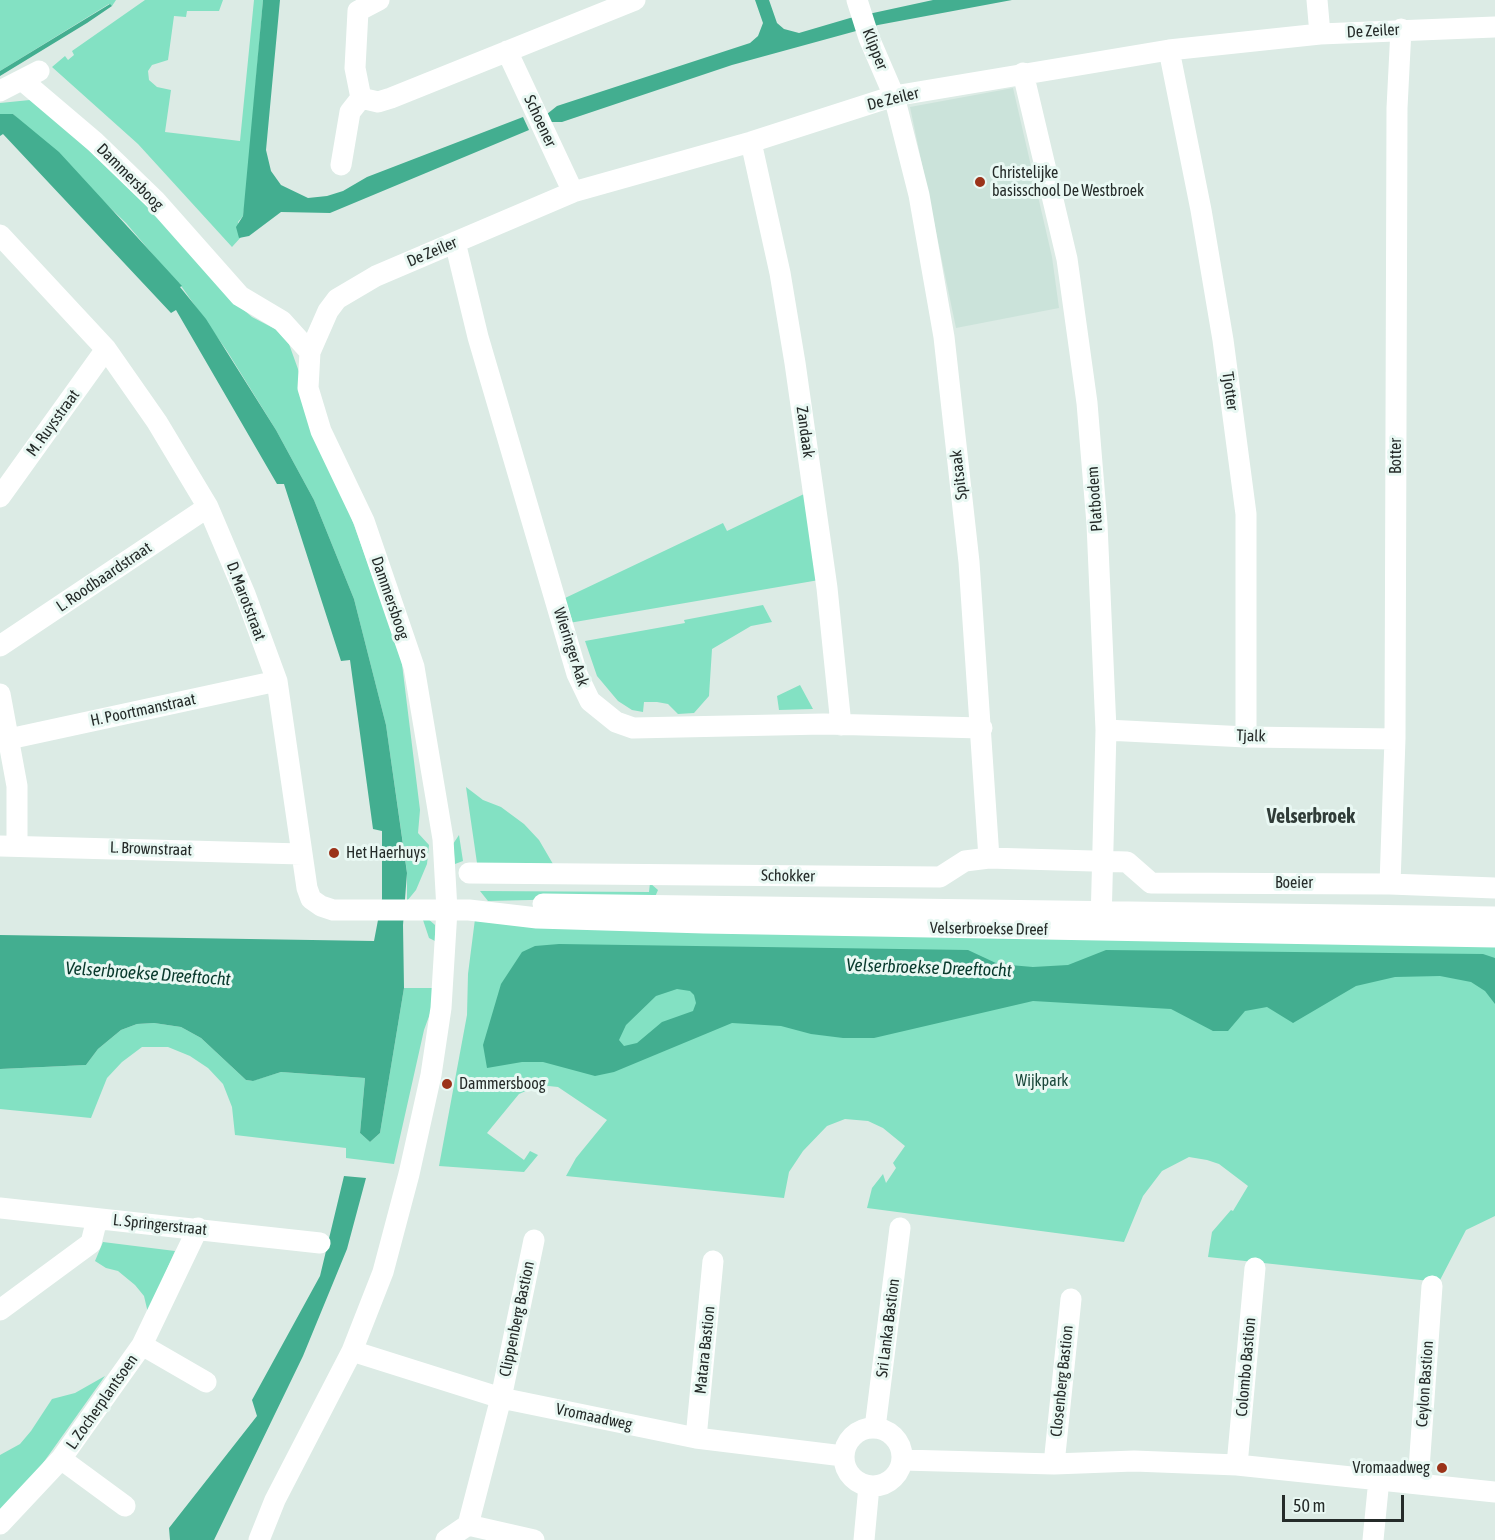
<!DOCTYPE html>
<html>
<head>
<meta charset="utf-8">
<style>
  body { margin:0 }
  #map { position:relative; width:1495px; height:1540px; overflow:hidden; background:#dcebe5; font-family:"Asap Condensed",sans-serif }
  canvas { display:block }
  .scale { position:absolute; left:1282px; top:1495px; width:122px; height:27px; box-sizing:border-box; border:3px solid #252b29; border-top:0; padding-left:8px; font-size:18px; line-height:21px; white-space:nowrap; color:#252b29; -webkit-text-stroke:4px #e9f8f3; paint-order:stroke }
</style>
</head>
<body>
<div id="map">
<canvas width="1495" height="1540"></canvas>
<div class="scale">50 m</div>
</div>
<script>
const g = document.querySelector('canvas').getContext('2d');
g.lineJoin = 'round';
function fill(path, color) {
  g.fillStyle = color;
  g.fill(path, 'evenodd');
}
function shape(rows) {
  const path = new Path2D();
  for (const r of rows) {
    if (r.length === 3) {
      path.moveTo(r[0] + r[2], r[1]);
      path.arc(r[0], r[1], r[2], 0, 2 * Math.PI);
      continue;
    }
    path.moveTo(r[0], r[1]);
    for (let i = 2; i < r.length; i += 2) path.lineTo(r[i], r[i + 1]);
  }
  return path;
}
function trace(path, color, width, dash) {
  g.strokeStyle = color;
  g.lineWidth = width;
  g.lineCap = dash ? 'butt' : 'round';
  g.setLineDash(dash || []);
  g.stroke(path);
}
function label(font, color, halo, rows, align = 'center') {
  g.font = font + ' "Asap Condensed",sans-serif';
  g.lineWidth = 6;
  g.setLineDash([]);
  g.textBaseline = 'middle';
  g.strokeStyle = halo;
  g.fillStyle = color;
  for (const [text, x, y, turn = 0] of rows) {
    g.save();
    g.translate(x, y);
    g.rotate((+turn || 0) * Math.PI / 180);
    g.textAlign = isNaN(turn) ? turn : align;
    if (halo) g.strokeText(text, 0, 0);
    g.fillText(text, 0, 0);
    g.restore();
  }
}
fill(shape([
  [1013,88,1052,257,1059,308,956,328,910,107]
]), '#cbe3da');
fill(shape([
  [0,0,116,0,112,6,109,4,0,71],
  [145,0,223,0,219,11,187,11,186,17,174,16,168,60,152,65,148,71,149,80,157,87,171,90,165,132,240,141,254,0,263,0,246,196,243,216,238,222,241,237,232,247,138,144,52,67,65,56,68,60,74,55,72,51],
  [30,100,42,107,148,205,232,300,252,317,277,330,289,344,401,656,420,810,418,833,429,845,427,864,416,890,407,901,407,872,386,725,354,599,314,500,276,430,227,351,179,283,177,283,126,223,13,114,0,114,0,103],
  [804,494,819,580,569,623,563,599,723,523,727,531],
  [763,605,772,622,751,626,712,649,709,696,694,713,678,714,668,704,657,702,644,702,643,712,632,710,618,701,597,676,585,641,685,623,684,620],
  [800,685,813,709,779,710,777,696],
  [466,787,483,800,501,807,524,824,539,840,553,864,477,863],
  [459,835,463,861,455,864,453,844],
  [650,883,658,890,655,897,488,901,480,891,649,892],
  [422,917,426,917,435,925,435,941,429,938],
  [475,919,1495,943,1495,1216,1466,1230,1439,1282,1208,1257,1212,1232,1231,1210,1233,1211,1248,1186,1219,1164,1207,1160,1189,1157,1162,1171,1143,1196,1124,1242,867,1208,872,1188,883,1174,886,1183,896,1168,893,1163,905,1146,883,1128,868,1121,845,1119,827,1126,803,1151,789,1172,784,1198,566,1176,576,1158,607,1120,558,1087,539,1085,519,1094,487,1133,524,1160,530,1151,538,1155,524,1172,439,1166,467,1015,468,974],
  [404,988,433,988,436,997,424,1030,394,1164,346,1158,346,1148,235,1135,232,1107,223,1084,208,1068,190,1056,168,1047,142,1047,122,1062,107,1078,91,1118,0,1109,0,1069,86,1065,98,1049,121,1030,137,1024,154,1023,181,1027,201,1038,246,1080,252,1081,281,1072,365,1078,360,1133,370,1142,380,1133],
  [103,1242,175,1251,148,1313,144,1296,135,1285,118,1271,106,1268,95,1261],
  [105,1376,31,1480,0,1513,0,1455,20,1444,31,1431,52,1399,75,1393]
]), '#83e1c3');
fill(shape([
  [263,0,280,0,266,150,271,171,281,185,308,198,327,196,343,191,367,177,523,117,529,130,330,213,281,212,249,236,239,238,236,227,243,216],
  [755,0,769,0,777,23,784,29,799,33,850,18,933,0,1012,0,878,25,732,65,562,122,551,122,547,114,557,106,750,43,758,36,763,23],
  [110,4,112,6,87,23,0,76,0,71],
  [0,114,13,114,59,152,182,286,180,287,206,319,276,430,314,500,354,599,386,725,407,873,403,925,404,988,380,1133,370,1142,360,1133,365,1078,281,1072,253,1081,246,1080,201,1038,181,1027,154,1023,137,1024,121,1030,98,1049,86,1065,0,1069,0,935,374,941,382,899,382,831,373,829,350,660,341,661,284,484,277,484,176,310,171,313,3,134,0,136],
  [559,944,968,950,998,964,1033,967,1068,965,1106,950,1483,954,1495,958,1495,1004,1485,991,1471,982,1440,976,1395,977,1356,986,1293,1023,1267,1007,1245,1011,1228,1031,1213,1031,1171,1009,1033,1001,874,1038,843,1038,811,1034,781,1026,732,1023,614,1072,595,1076,543,1062,522,1062,487,1068,483,1045,501,984,522,952,535,946],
  [677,989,690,991,694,995,696,1003,693,1011,662,1022,637,1043,624,1046,619,1040,626,1025,656,996],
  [344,1176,366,1178,347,1249,303,1356,214,1540,170,1540,169,1528,257,1416,252,1400,320,1276]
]), '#43ae90');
trace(shape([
  [857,0,869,38,894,96,919,195,944,337,969,562,989,858],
  [1317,0,1320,34],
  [1169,50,1201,210,1223,340,1246,514,1246,737],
  [507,51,573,192],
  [1023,73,1067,259,1087,403,1097,524,1106,730,1101,923],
  [22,80,95,142,155,200,240,296,282,321,310,352],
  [0,91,39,71],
  [361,98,355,68,358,11,379,0],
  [751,142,780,273,795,363,827,588,841,725],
  [341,165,350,112,361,98,378,102,391,98,635,0],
  [0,235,106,349,157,422,208,507,245,594,277,681,307,888,311,899,321,906,333,910,469,910,537,918,704,923,1495,937],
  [455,242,478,337,577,674,590,701,616,722,633,728,824,724,982,728],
  [0,497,106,349],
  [0,646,208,507],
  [0,694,17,786,17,845],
  [1106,730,1246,737,1395,739],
  [9,739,277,681],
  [0,846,302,854],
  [469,873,940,877,965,861,989,858,1127,862,1151,883,1390,884,1495,888],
  [1390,884,1395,739,1397,108,1401,29],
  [543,904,1495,917],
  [0,1208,320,1243],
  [0,1310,91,1243,97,1219],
  [142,1345,206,1382],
  [352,1351,501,1398,696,1438,843,1456],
  [873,1457,29],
  [875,1428,900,1228],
  [696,1438,713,1261],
  [61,1459,125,1506],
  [902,1460,1054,1464,1134,1461,1237,1465,1495,1492],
  [1054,1464,1071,1299],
  [1237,1465,1255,1268],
  [1418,1483,1432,1286],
  [0,1524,61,1459,142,1345,198,1228],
  [468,1525,534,1540],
  [259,1540,275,1500,352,1351,383,1272,409,1174,431,1075,441,1008,447,910,443,839,414,667,364,521,321,431,308,388,310,352,328,311,337,299,376,276,573,192,751,142,894,96,1169,50,1320,34,1495,27],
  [446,1540,468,1525,501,1398,534,1240],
  [864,1540,869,1486],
  [1373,1540,1379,1479]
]), '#fff', 21);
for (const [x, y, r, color] of [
  [980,182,6,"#9b3319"],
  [334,853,6,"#9b3319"],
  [447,1084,6,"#9b3319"],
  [1442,1468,6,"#9b3319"]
]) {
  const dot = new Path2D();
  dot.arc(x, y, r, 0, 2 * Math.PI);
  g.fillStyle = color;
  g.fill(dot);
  trace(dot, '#e9f8f3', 2);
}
label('16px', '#252b29', '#e9f8f3', [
  ["De Zeiler",1373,31,-3],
  ["Klipper",875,49,68],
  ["De Zeiler",893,99,-14],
  ["Schoener",540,121,65],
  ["Dammersboog",130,177,45],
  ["De Zeiler",432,252,-23],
  ["Tjotter",1230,391,82],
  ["M. Ruysstraat",53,423,-54],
  ["Zandaak",805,432,82],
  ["Botter",1396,456,-90],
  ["Spitsaak",959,475,-97],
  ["Platbodem",1095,499,-94],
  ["L. Roodbaardstraat",104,577,-34],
  ["Dammersboog",390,598,71],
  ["D. Marotstraat",246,601,69],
  ["Wieringer Aak",571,647,72],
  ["H. Poortmanstraat",143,710,-12],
  ["Tjalk",1251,736,2],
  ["L. Brownstraat",151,849,2],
  ["Schokker",788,876,1],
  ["Boeier",1294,883],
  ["Velserbroekse Dreef",989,929,1],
  ["L. Springerstraat",160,1225,6],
  ["Clippenberg Bastion",517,1319,-78],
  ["Sri Lanka Bastion",888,1328,-83],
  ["Matara Bastion",705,1350,-84],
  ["Colombo Bastion",1246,1367,-85],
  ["Closenberg Bastion",1062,1381,-84],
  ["Ceylon Bastion",1425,1384,-86],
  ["L. Zocherplantsoen",102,1402,-55],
  ["Vromaadweg",594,1417,12]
]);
label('16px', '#252b29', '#e9f8f3', [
  ["Christelijke",992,173],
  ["basisschool De Westbroek",992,191],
  ["Het Haerhuys",346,853],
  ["Dammersboog",459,1084],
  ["Vromaadweg",1430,1468,"right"]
], 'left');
label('16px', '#1a483b', '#e9f8f3', [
  ["Wijkpark",1042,1081]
]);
label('italic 18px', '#093a2d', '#e9f8f3', [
  ["Velserbroekse Dreeftocht",929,968,2],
  ["Velserbroekse Dreeftocht",148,974,4]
]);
label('bold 20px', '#303c38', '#e9f8f3', [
  ["Velserbroek",1311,817]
]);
</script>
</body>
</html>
